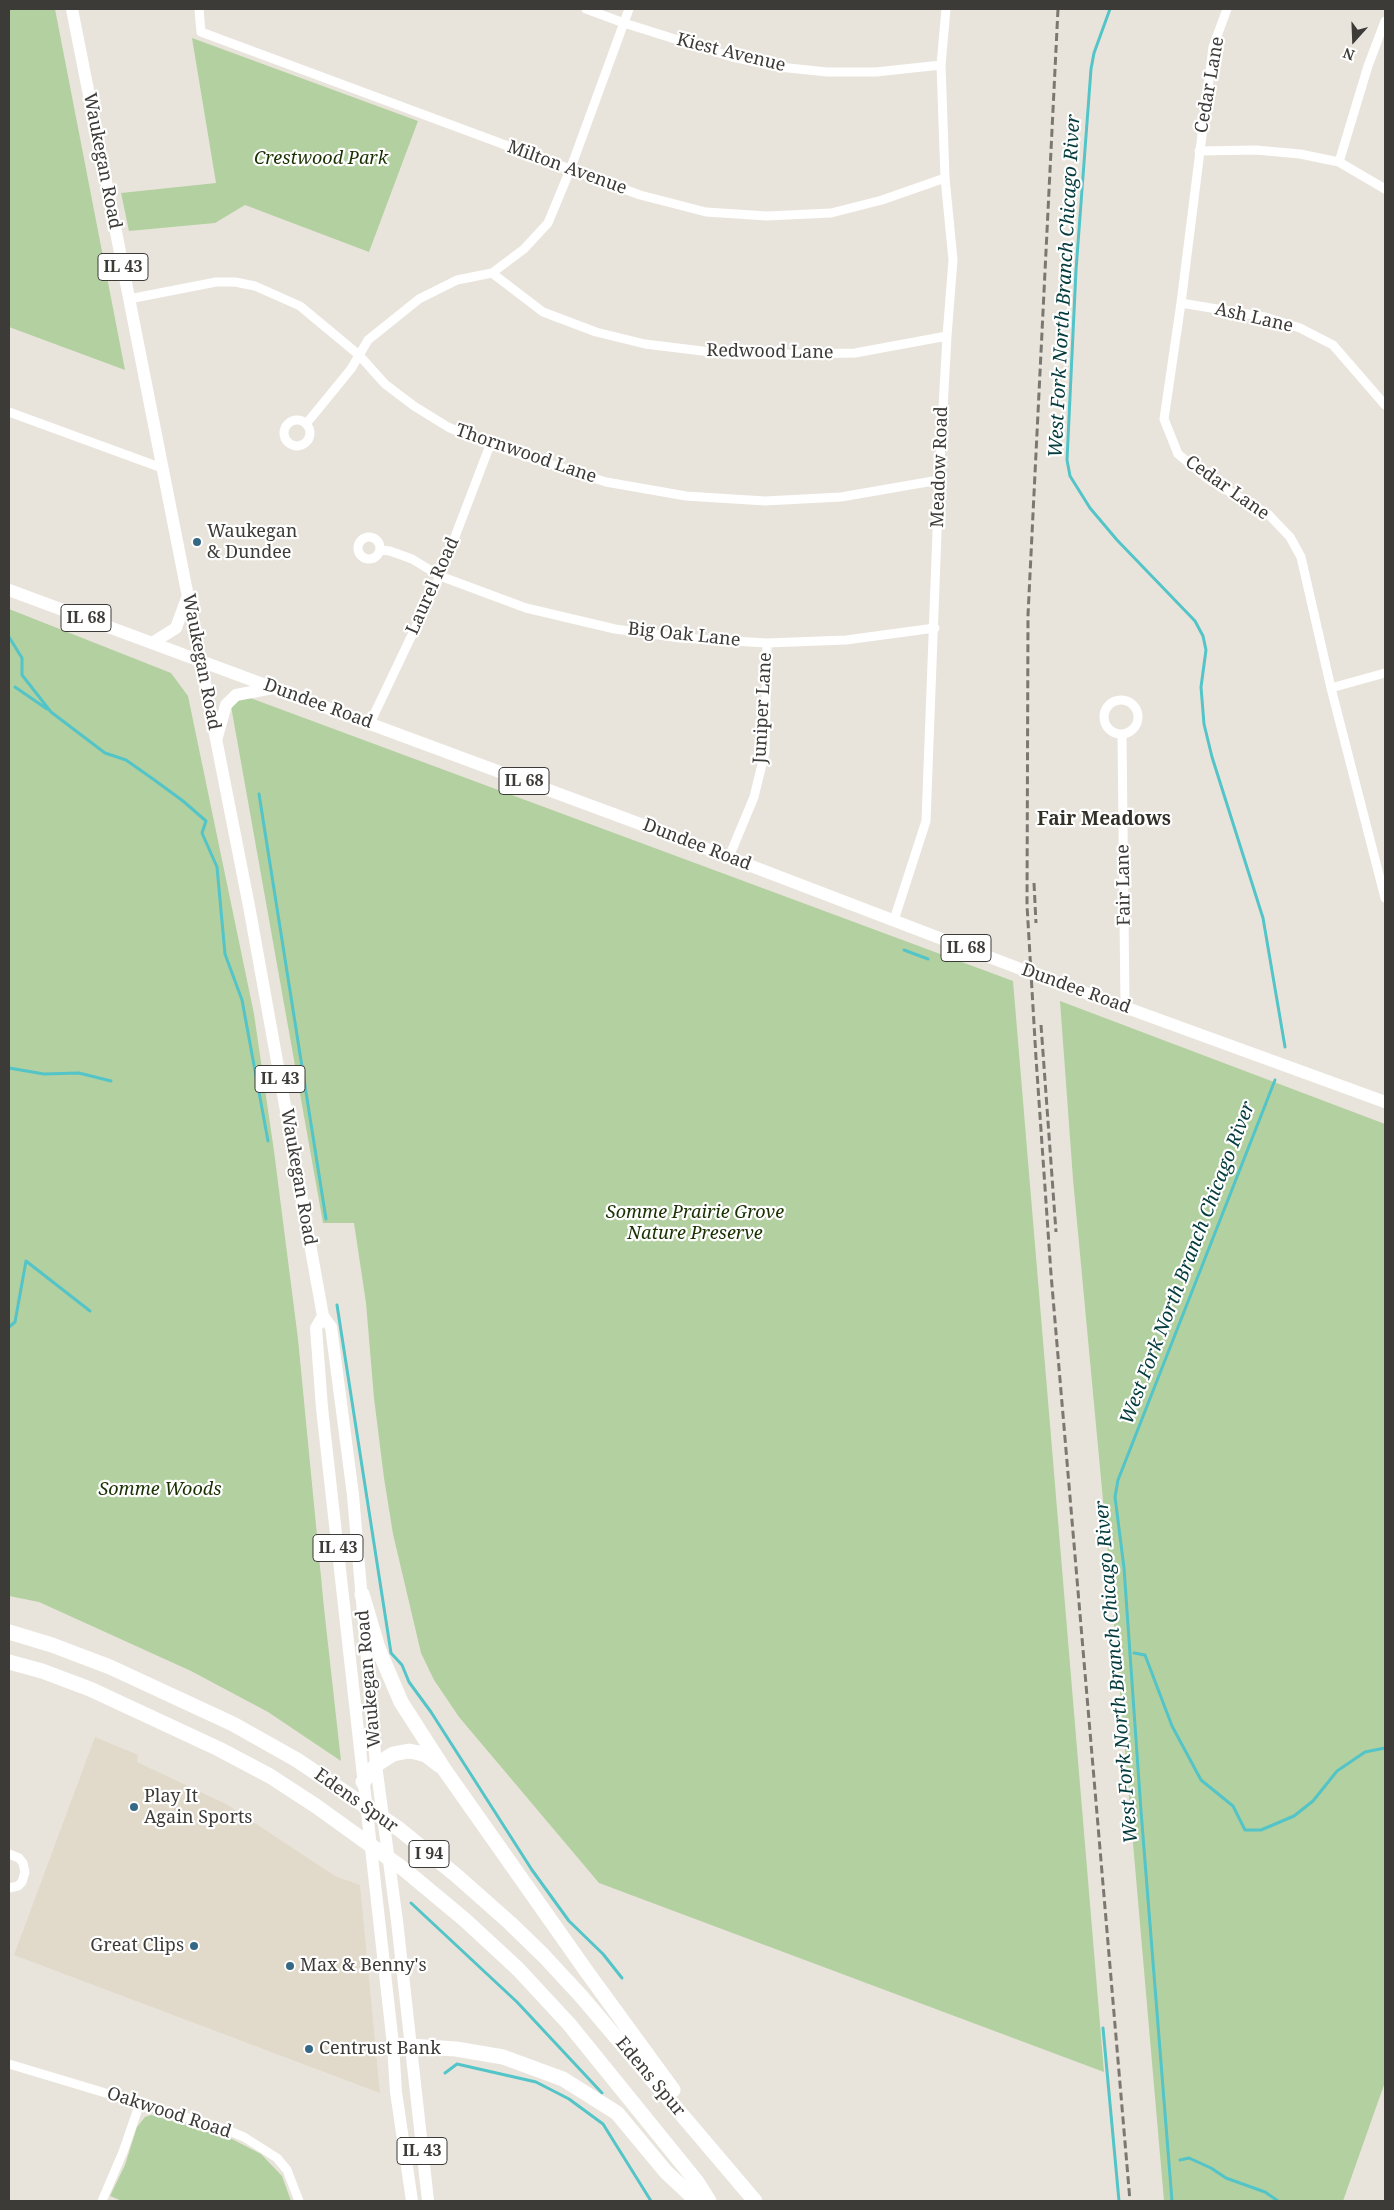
<!DOCTYPE html>
<html>
<head>
<meta charset="utf-8">
<style>
  body { margin:0 }
  #map { position:relative; width:1394px; height:2210px; overflow:hidden; background:#e9e4db; font-family:"Noto Serif",serif }
  canvas { display:block }
  .frame { position:absolute; inset:0; border:10px solid #3d3b37; pointer-events:none }
  .north { position:absolute; left:1329px; top:15px; width:50px; height:50px; -webkit-text-stroke:4px #fff; paint-order:stroke; rotate:200deg; font-size:14px; font-weight:700; line-height:20px; text-align:center; color:#3d3b37 }
  .north::after { content:''; display:block; margin:auto; width:18px; height:22px; background:#3d3b37; clip-path:polygon(50% 0,100% 100%,50% 72%,0 100%) }
</style>
</head>
<body>
<div id="map">
<canvas width="1394" height="2210"></canvas>
<div class="frame"></div>
<div class="north">N</div>
</div>
<script>
const g = document.querySelector('canvas').getContext('2d');
g.lineJoin = 'round';
function fill(path, color) {
  g.fillStyle = color;
  g.fill(path, 'evenodd');
}
function shape(rows) {
  const path = new Path2D();
  for (const r of rows) {
    if (r.length === 3) {
      path.moveTo(r[0] + r[2], r[1]);
      path.arc(r[0], r[1], r[2], 0, 2 * Math.PI);
      continue;
    }
    path.moveTo(r[0], r[1]);
    for (let i = 2; i < r.length; i += 2) path.lineTo(r[i], r[i + 1]);
  }
  return path;
}
function trace(path, color, width, dash) {
  g.strokeStyle = color;
  g.lineWidth = width;
  g.lineCap = dash ? 'butt' : 'round';
  g.setLineDash(dash || []);
  g.stroke(path);
}
function label(font, color, halo, rows, align = 'center') {
  g.font = font + ' "Noto Serif",serif';
  g.lineWidth = 4.5;
  g.setLineDash([]);
  g.textBaseline = 'middle';
  g.strokeStyle = halo;
  g.fillStyle = color;
  for (const [text, x, y, turn = 0] of rows) {
    g.save();
    g.translate(x, y);
    g.rotate((+turn || 0) * Math.PI / 180);
    g.textAlign = isNaN(turn) ? turn : align;
    if (halo) g.strokeText(text, 0, 0);
    g.fillText(text, 0, 0);
    g.restore();
  }
}
fill(shape([
  [95,1737,138,1755,137,1762,226,1804,335,1876,360,1885,380,2093,14,1955]
]), '#e1d9c9');
fill(shape([
  [9,9,55,9,125,370,9,327],
  [192,38,418,121,369,252,245,205,215,223,129,231,121,193,216,183],
  [9,609,171,673,188,696,254,1014,274,1151,298,1339,324,1608,341,1761,268,1712,191,1671,39,1602,9,1596],
  [245,696,1013,981,1104,2072,599,1883,459,1717,434,1680,421,1653,393,1534,384,1478,374,1398,366,1303,354,1223,323,1223,231,706],
  [1060,1001,1385,1124,1385,2082,1343,2201,1164,2201,1107,1543,1073,1179],
  [151,2115,228,2137,261,2154,282,2176,291,2201,122,2201,110,2196,125,2165,137,2127,145,2117]
]), '#b3d0a0');
trace(shape([
  [1110,9,1094,53,1091,69,1076,270,1067,460,1070,476,1090,508,1117,540,1195,621,1203,636,1206,650,1201,687,1204,724,1212,757,1263,918,1285,1047],
  [9,637,22,658,22,675,51,712,105,753,126,760,153,779,183,801,206,821,202,833,217,867,225,954,242,1000,268,1141],
  [15,687,47,709],
  [259,794,326,1219],
  [904,950,928,959],
  [9,1068,44,1074,79,1073,111,1081],
  [337,1305,391,1653,402,1665,409,1682,431,1712,532,1870,569,1921,603,1954,622,1978],
  [9,1327,15,1322,26,1261,90,1311],
  [1134,1653,1145,1655,1172,1726,1201,1780,1233,1806,1245,1830,1261,1830,1294,1816,1313,1801,1337,1771,1365,1752,1385,1748],
  [411,1903,517,2002,602,2093],
  [1103,2028,1119,2201],
  [445,2073,457,2064,536,2082,569,2099,603,2124,651,2201],
  [1180,2160,1189,2158,1211,2168,1226,2178,1265,2192,1278,2201],
  [1172,2201,1141,1811,1124,1568,1115,1497,1118,1480,1275,1080]
]), '#53c4c7', 3);
trace(shape([
  [199,9,201,32,640,195,706,212,767,216,831,213,882,200,945,178],
  [586,9,624,23,732,57,779,67,827,72,876,72,941,65],
  [1227,9,1213,47,1181,303,1164,419,1178,454,1208,479,1269,515,1290,537,1301,557,1331,688,1385,898],
  [1199,151,1256,150,1300,154,1339,162,1385,189],
  [1339,162,1368,66,1385,21],
  [492,273,543,312,596,332,645,344,735,355,855,353,947,336],
  [129,299,216,282,235,282,255,286,300,306,359,355,385,384,414,406,448,427,490,445,606,482,686,496,765,501,841,497,939,480],
  [1181,303,1265,317,1300,328,1333,345,1385,405],
  [9,412,162,468],
  [297,433,13],
  [306,424,351,369,368,340,419,299,457,280,492,273,524,249,548,223,570,170,629,9],
  [369,548,11],
  [380,550,390,551,412,559,440,576,526,608,615,629,681,638,767,643,846,640,935,628],
  [1331,688,1385,673],
  [1121,717,17],
  [370,723,440,576,490,445],
  [1122,735,1125,1006],
  [729,857,754,797,765,752,767,643],
  [894,920,926,821,939,480,947,336,953,260,945,178,941,65,946,9],
  [9,1854,19,1858,23,1863,25,1872,22,1882,18,1886,9,1888],
  [9,2064,222,2128,244,2137,277,2158,287,2170,299,2201],
  [102,2201,123,2152,140,2103]
]), '#fff', 9);
trace(shape([
  [72,9,249,906,323,1316,331,1327,353,1495,376,1765,397,1921,428,2201],
  [9,590,678,838,1031,973,1385,1102],
  [152,643,176,628,187,598],
  [217,737,226,705,236,695,273,688],
  [323,1316,316,1328,322,1408,393,2045,396,2092,412,2201]
]), '#fff', 12);
trace(shape([
  [362,1594,378,1648,401,1702,444,1769,587,1972,673,2090],
  [9,1632,52,1645,110,1667,233,1724,297,1760,399,1829,457,1876,510,1923,543,1955,581,1996,755,2201],
  [9,1662,42,1671,90,1689,219,1749,270,1776,316,1806,405,1870,465,1920,518,1969,569,2024,697,2182,709,2201],
  [363,1782,376,1765,393,1754,409,1751,419,1753,426,1755,439,1765],
  [393,2045,456,2049,503,2057,563,2079,617,2113,666,2172,697,2201]
]), '#fff', 15);
trace(shape([
  [1058,9,1028,615,1027,905,1036,1058,1051,1274,1130,2201],
  [1034,883,1036,923],
  [1041,1025,1056,1232]
]), '#7b7872', 3, [8, 4]);
for (const [x, y, r, color] of [
  [197,542,5,"#356885"],
  [134,1807,5,"#356885"],
  [194,1946,5,"#356885"],
  [290,1966,5,"#356885"],
  [309,2049,5,"#356885"]
]) {
  const dot = new Path2D();
  dot.arc(x, y, r, 0, 2 * Math.PI);
  g.fillStyle = color;
  g.fill(dot);
  trace(dot, '#fff', 2);
}
for (const [x, y, w] of [
  [123,267,50],
  [86,618,50],
  [524,781,50],
  [966,948,50],
  [280,1079,50],
  [338,1548,50],
  [429,1854,40],
  [422,2151,50]
]) {
  const box = new Path2D();
  box.roundRect(x - w / 2, y - 13.5, w, 27, 4);
  g.fillStyle = '#fff';
  g.fill(box);
  trace(box, '#3d3b37', 1);
}
label('bold 16px', '#3d3b37', null, [
  ["IL 43",123,267],
  ["IL 68",86,618],
  ["IL 68",524,781],
  ["IL 68",966,948],
  ["IL 43",280,1079],
  ["IL 43",338,1548],
  ["I 94",429,1854],
  ["IL 43",422,2151]
]);
label('18px', '#3d3b37', '#fff', [
  ["Kiest Avenue",731,53,14],
  ["Cedar Lane",1210,85,-80],
  ["Waukegan Road",102,161,79],
  ["Milton Avenue",567,168,20],
  ["Ash Lane",1254,318,13],
  ["Redwood Lane",770,352,1],
  ["Thornwood Lane",526,454,19],
  ["Meadow Road",940,467,-88],
  ["Cedar Lane",1227,488,35],
  ["Laurel Road",433,586,-66],
  ["Big Oak Lane",684,635,6],
  ["Waukegan Road",201,662,79],
  ["Dundee Road",318,704,20],
  ["Juniper Lane",763,708,-87],
  ["Dundee Road",697,845,21],
  ["Fair Lane",1124,885,-91],
  ["Dundee Road",1076,989,20],
  ["Waukegan Road",298,1177,80],
  ["Waukegan Road",369,1679,-95],
  ["Edens Spur",356,1801,35],
  ["Edens Spur",650,2077,50],
  ["Oakwood Road",169,2113,18]
]);
label('italic 18px', '#193101', '#fff', [
  ["Crestwood Park",321,159],
  ["Somme Prairie Grove",695,1213],
  ["Nature Preserve",695,1234],
  ["Somme Woods",160,1490]
]);
label('18px', '#3d3b37', '#fff', [
  ["Waukegan",207,532],
  ["& Dundee",207,553],
  ["Play It",144,1797],
  ["Again Sports",144,1818],
  ["Great Clips",184,1946,"right"],
  ["Max & Benny's",300,1966],
  ["Centrust Bank",319,2049]
], 'left');
label('italic 19px', '#043b3d', '#fff', [
  ["West Fork North Branch Chicago River",1065,286,-87],
  ["West Fork North Branch Chicago River",1188,1263,-69],
  ["West Fork North Branch Chicago River",1117,1672,-95]
]);
label('bold 19px', '#333028', '#fff', [
  ["Fair Meadows",1104,820]
]);
</script>
</body>
</html>
